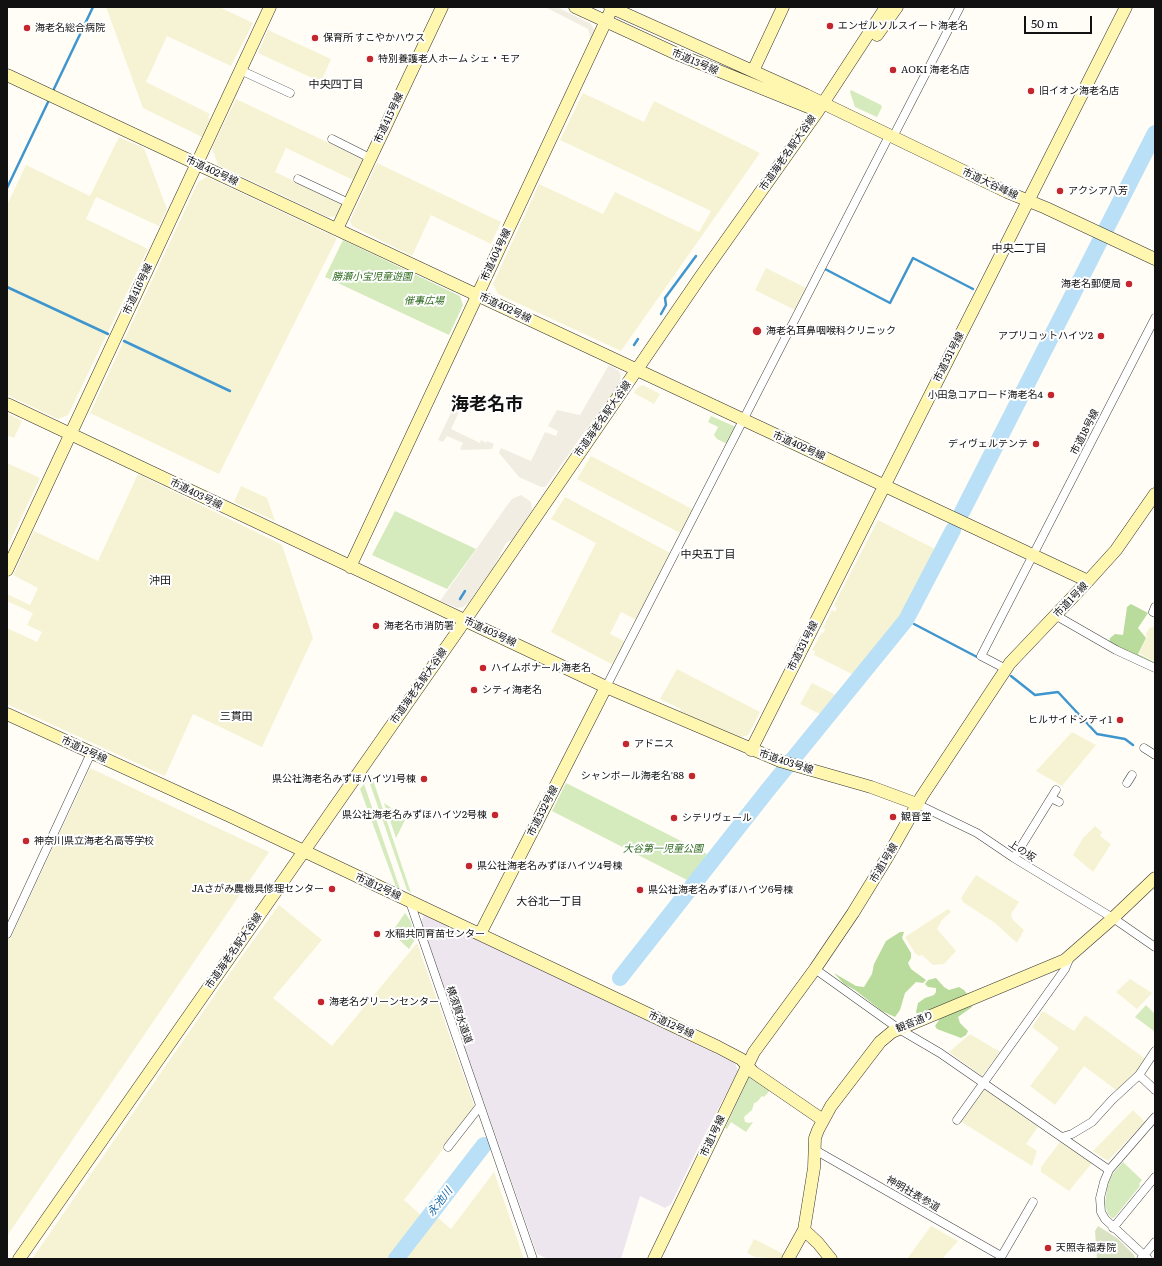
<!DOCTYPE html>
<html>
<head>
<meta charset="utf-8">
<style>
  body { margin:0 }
  #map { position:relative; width:1162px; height:1266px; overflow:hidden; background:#fffdf5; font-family:Literata,serif }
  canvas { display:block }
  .frame { position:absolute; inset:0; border:8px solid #111; pointer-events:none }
  .scale { position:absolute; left:1024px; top:16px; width:68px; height:18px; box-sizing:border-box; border:2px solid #111; border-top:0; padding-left:5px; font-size:12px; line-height:14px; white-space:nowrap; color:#111; -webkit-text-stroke:3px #fff; paint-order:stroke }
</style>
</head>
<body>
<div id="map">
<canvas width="1162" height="1266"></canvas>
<div class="frame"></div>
<div class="scale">50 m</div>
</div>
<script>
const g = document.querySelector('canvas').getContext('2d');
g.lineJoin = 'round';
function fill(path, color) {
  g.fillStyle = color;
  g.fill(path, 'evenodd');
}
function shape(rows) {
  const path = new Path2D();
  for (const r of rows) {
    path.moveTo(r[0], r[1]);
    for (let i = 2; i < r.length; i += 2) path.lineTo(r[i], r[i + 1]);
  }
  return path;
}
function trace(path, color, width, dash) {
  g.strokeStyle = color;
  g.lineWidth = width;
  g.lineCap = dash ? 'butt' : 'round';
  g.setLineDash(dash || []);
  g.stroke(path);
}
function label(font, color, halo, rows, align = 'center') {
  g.font = font + ' Literata,"Noto Sans JP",serif';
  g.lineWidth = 4;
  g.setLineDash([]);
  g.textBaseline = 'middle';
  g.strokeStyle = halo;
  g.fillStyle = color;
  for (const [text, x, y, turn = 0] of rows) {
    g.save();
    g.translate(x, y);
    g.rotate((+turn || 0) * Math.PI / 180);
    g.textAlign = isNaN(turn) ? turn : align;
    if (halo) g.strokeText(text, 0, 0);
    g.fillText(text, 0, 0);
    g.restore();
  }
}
fill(shape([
  [424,914,735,1063,738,1071,704,1136,671,1204,665,1208,640,1196,621,1259,548,1259,537,1254,421,922]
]), '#eee6ef');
fill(shape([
  [106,7,219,7,253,23,231,66,167,36,146,82,210,114,208,118,210,119,202,137,143,108],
  [268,30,331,59,321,82,258,53],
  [583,93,644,122,654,101,760,153,621,351,498,294,493,284,539,184,603,214,615,192,699,232,711,211,560,140],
  [236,99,363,159,353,180,286,148,275,172,343,204,336,216,328,217,218,165,212,148],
  [119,137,144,148,167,209,159,226,96,197,86,219,148,249,68,415,58,419,7,395,7,205,26,165,90,196],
  [377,163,501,222,491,244,431,215,412,256,352,226,350,221],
  [207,177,337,238,219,474,90,413,198,182],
  [766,268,808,289,797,311,755,290],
  [643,385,660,394,654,404,634,393,638,387],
  [7,413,22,421,14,438,7,435],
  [591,456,694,510,682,534,577,479],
  [7,463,40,478,7,548],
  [138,474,282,545,313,638,262,747,193,714,165,776,7,704,7,628,37,642,42,632,27,625,33,613,7,601,7,594,30,605,38,588,13,575,34,531,98,561],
  [241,486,267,498,275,521,234,502],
  [565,497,672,554,637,620,621,612,610,634,628,643,615,666,551,632,596,543,551,519],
  [878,520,939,551,902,617,854,675,814,655,815,651,812,650,822,632,824,633,825,629,823,628,832,610,835,612,837,608,834,605],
  [1155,625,1155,662,1139,653,1147,637,1145,635,1150,627,1152,628],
  [677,669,760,712,748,735,739,738,680,711,681,709,660,699],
  [812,683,838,696,822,715,800,704],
  [1072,732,1096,745,1062,786,1036,771],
  [90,768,269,852,7,1236,7,938,10,939],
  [1095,826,1102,832,1100,836,1111,844,1093,872,1073,855,1083,838],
  [976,875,1019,902,1011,914,1013,920,1024,930,1017,943,995,923,963,902,961,898],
  [279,905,322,940,273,998,332,1046,417,943,475,1108,404,1200,431,1224,437,1217,451,1229,494,1172,524,1259,32,1259,234,967],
  [948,909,951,912,942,920,937,929,956,951,944,964,933,965,922,955,919,956,915,953,905,937],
  [1130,979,1152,993,1137,1009,1116,992],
  [1043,1011,1074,1031,1085,1015,1147,1060,1134,1075,1116,1090,1084,1066,1055,1105,1030,1086,1059,1048,1032,1027],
  [970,1034,1000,1052,982,1076,949,1052],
  [983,1087,1038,1127,1026,1144,1037,1151,1032,1166,960,1121],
  [1133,1110,1145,1122,1108,1161,1093,1151],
  [1060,1142,1092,1163,1069,1191,1041,1172,1041,1167],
  [931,1226,958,1241,942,1259,907,1259],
  [754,1239,772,1248,785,1255,783,1259,755,1257,747,1253]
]), '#f6f3d4');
fill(shape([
  [851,90,881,105,882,107,877,117,855,107,850,92],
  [343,240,460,296,463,305,449,335,325,277],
  [711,416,736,427,727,444,717,439,714,435,718,427,708,422],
  [395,511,476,549,447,589,372,555],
  [371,774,411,893,407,890,368,778],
  [566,783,703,852,707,854,689,881,552,811],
  [364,784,400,889,396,887,360,789],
  [384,803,406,818,396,838],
  [405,913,410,920,416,938,409,949,396,937,394,929],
  [1146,1005,1155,1014,1154,1031,1135,1017],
  [749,1077,751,1077,770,1090,764,1097,762,1096,757,1102,754,1103,752,1110,744,1117,745,1122,749,1123,753,1122,746,1132,731,1122,727,1129,725,1128],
  [1123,1162,1142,1180,1139,1184,1140,1186,1114,1218,1112,1218,1108,1214,1105,1205,1107,1188,1112,1175]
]), '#d5ebbd');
fill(shape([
  [1131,604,1148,613,1138,628,1146,638,1138,654,1154,662,1155,666,1109,642,1110,638,1115,634,1123,635,1127,607],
  [900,932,904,932,902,938,911,953,911,958,908,963,911,969,926,980,923,983,916,982,905,993,900,1010,895,1017,882,1011,855,990,844,984,834,973,856,986,864,987,872,974,874,964,886,941],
  [936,978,944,987,949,990,959,987,964,990,968,995,972,1007,958,1017,960,1023,968,1031,966,1035,961,1038,937,1029,935,1026,941,1017,919,1016,916,1012,918,1003,925,998,934,995,936,992,936,988,928,987,925,984,928,980]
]), '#b9dc9c');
fill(shape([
  [1098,1226,1117,1238,1134,1255,1135,1259,1097,1259,1095,1231]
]), '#d9e3c4');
fill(shape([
  [545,7,557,7,591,24,595,31,591,42,589,41,590,36,588,29],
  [609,365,618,370,621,375,619,385,618,385,549,482,545,487,541,487,519,477,499,453,501,448,531,461,545,432,556,436,558,431,548,426,557,410,580,415],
  [458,398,464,401,451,429,480,443,481,440,486,443,487,441,494,444,492,449,462,450,460,449,463,443,447,436,443,442,438,440],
  [521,495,531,502,532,510,513,539,506,543,493,568,468,603,463,607,458,608,440,601,508,504,512,499]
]), '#f1ede2');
trace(shape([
  [52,93,93,7],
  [7,188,49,100],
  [825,269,890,303,913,258,973,289],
  [7,287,108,334],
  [661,314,666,305,665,298,696,256],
  [124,341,230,391],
  [634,345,638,339],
  [460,599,465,591],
  [914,624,977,657],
  [1011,676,1035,695,1058,692,1097,734,1125,739,1133,745]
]), '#3f96cf', 2.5);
trace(shape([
  [962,512,1155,133],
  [620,978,767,791,906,620,953,530],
  [396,1259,484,1145]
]), '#b9e0f7', 16);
const street = shape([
  [240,70,290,93],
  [893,137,960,7],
  [332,139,370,158],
  [298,179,349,203],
  [1155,607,1153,612,1155,613],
  [1055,615,1116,650,1155,668],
  [1006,669,981,656,1155,318],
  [606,687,889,136],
  [1144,748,1155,755],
  [1127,783,1132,775],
  [1051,798,1059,802],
  [917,804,977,833,1014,858,1113,918,1155,947],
  [1014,858,1056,790],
  [410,902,533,1259],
  [7,934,91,753],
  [815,969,899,1029,940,1053,1109,1170],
  [1139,1075,1155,1090],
  [957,1120,1065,969,1070,957],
  [1062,1137,1072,1134,1092,1122,1112,1100,1139,1075,1155,1051],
  [448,1147,480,1106],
  [815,1150,1001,1256],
  [1113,1228,1155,1177],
  [1000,1259,1033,1202],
  [1141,1259,1155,1242],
  [1148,1259,1105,1219,1101,1212,1100,1198,1104,1182,1109,1170,1155,1117]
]);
const secondary = shape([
  [575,7,677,54,818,111],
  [610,7,806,95,1007,192,1046,208,1155,259],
  [877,35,897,7],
  [753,71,783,7],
  [7,75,1088,581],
  [337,229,442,7],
  [7,404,606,687,780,761,871,787,917,804],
  [350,567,612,8],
  [7,570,270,7],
  [7,714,232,817,718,1047,741,1059,753,1072,823,1120],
  [751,750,1126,7],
  [480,934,606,687],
  [804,1230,818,1243,831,1259],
  [19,1259,457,632,701,276,818,111,886,7],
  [654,1259,754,1052,815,969,853,913,888,856,922,796,1010,663,1088,581,1116,550,1155,494],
  [788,1259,804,1230,814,1168,815,1138,818,1130,831,1106,880,1042,892,1032,1065,960,1113,918,1155,878]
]);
trace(street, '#444', 9);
trace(secondary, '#333', 13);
trace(street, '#fff', 8);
trace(secondary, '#fff6b0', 12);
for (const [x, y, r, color] of [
  [830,26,4,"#c4262e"],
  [27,28,4,"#c4262e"],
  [315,38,4,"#c4262e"],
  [370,59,4,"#c4262e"],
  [893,70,4,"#c4262e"],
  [1031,91,4,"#c4262e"],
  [1060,191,4,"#c4262e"],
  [1129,284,4,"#c4262e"],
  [757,331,5,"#c4262e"],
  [1101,336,4,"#c4262e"],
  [1051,395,4,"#c4262e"],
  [1036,444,4,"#c4262e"],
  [376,626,4,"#c4262e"],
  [483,668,4,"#c4262e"],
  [474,690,4,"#c4262e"],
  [1120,720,4,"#c4262e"],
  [626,744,4,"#c4262e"],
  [692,776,4,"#c4262e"],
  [424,779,4,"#c4262e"],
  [495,815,4,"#c4262e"],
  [893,817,4,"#c4262e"],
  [674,818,4,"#c4262e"],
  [26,841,4,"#c4262e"],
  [469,866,4,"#c4262e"],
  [332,889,4,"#c4262e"],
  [640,890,4,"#c4262e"],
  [377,934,4,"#c4262e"],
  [321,1002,4,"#c4262e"],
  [1048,1248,4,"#c4262e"]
]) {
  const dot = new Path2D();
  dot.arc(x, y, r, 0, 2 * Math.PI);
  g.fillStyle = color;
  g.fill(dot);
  trace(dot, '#fff', 1.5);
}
label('10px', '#111', '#fff', [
  ["エンゼルソルスイート海老名",838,26],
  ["海老名総合病院",35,28],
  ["保育所 すこやかハウス",323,38],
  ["特別養護老人ホーム シェ・モア",378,59],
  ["AOKI 海老名店",901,70],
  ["旧イオン海老名店",1039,91],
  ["アクシア八芳",1068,191],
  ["海老名郵便局",1121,284,"right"],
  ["海老名耳鼻咽喉科クリニック",766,331],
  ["アプリコットハイツ2",1093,336,"right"],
  ["小田急コアロード海老名4",1043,395,"right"],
  ["ディヴェルテンテ",1028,444,"right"],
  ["海老名市消防署",384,626],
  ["ハイムボナール海老名",491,668],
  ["シティ海老名",482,690],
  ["ヒルサイドシティ1",1112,720,"right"],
  ["アドニス",634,744],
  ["シャンポール海老名'88",684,776,"right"],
  ["県公社海老名みずほハイツ1号棟",416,779,"right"],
  ["県公社海老名みずほハイツ2号棟",487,815,"right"],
  ["観音堂",901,817],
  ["シテリヴェール",682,818],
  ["神奈川県立海老名高等学校",34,841],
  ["県公社海老名みずほハイツ4号棟",477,866],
  ["JAさがみ農機具修理センター",324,889,"right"],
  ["県公社海老名みずほハイツ6号棟",648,890],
  ["水稲共同育苗センター",385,934],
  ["海老名グリーンセンター",329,1002],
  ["天照寺福寿院",1056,1248]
], 'left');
label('10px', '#111', '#fff', [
  ["市道13号線",695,62,23],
  ["市道415号線",389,118,-65],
  ["市道海老名駅大谷線",788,153,-55],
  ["市道402号線",212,171,25],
  ["市道大谷峰線",990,184,25],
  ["市道404号線",496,255,-65],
  ["市道416号線",138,289,-65],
  ["市道402号線",505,308,25],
  ["市道331号線",949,357,-63],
  ["市道海老名駅大谷線",603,419,-55],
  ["市道18号線",1085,432,-63],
  ["市道402号線",799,446,24],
  ["市道403号線",196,494,26],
  ["市道1号線",1071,600,-46],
  ["市道403号線",490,632,25],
  ["市道331号線",803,646,-63],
  ["市道海老名駅大谷線",419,686,-55],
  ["市道12号線",84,750,25],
  ["市道403号線",786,762,18],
  ["市道332号線",543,811,-63],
  ["上の坂",1022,851,33],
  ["市道1号線",884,863,-59],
  ["市道12号線",378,887,25],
  ["市道海老名駅大谷線",234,951,-55],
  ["横須賀水道道",459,1015,71],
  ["観音通り",915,1022,-22],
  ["市道12号線",671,1025,25],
  ["市道1号線",713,1136,-65],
  ["神明社表参道",913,1194,30]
]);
label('italic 10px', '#2f6b1f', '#fff', [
  ["勝瀬小宝児童遊園",372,277],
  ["催事広場",424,301],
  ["大谷第一児童公園",663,849]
]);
label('11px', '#111', '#fff', [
  ["中央四丁目",336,85],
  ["中央二丁目",1019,249],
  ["中央五丁目",708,555],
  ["沖田",160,581],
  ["三貫田",236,717],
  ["大谷北一丁目",549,902]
]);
label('italic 11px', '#1768a6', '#fff', [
  ["永池川",440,1202,-52]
]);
label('bold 18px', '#111', '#fff', [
  ["海老名市",487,405]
]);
</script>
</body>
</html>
